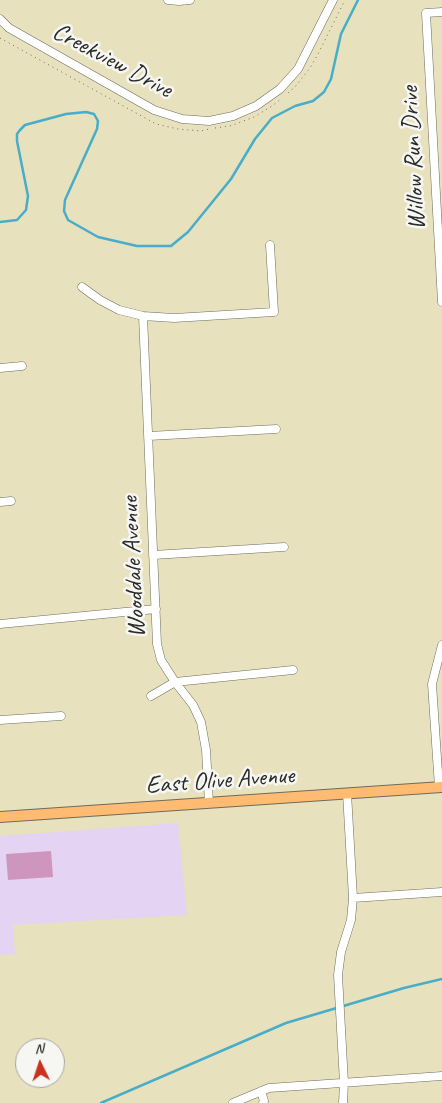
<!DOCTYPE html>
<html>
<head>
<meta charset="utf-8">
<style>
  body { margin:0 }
  #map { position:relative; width:442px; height:1103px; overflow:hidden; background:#e8e1bd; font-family:Caveat,sans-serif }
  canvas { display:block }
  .north { position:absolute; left:15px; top:1038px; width:50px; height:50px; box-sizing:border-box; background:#f6f6f2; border:1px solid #a5a5a2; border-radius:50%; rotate:356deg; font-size:14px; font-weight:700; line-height:20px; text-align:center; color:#2b2b2b }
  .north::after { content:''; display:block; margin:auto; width:18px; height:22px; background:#c8321e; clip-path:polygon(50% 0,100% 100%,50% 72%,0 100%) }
</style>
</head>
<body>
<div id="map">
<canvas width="442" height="1103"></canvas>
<div class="north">N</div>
</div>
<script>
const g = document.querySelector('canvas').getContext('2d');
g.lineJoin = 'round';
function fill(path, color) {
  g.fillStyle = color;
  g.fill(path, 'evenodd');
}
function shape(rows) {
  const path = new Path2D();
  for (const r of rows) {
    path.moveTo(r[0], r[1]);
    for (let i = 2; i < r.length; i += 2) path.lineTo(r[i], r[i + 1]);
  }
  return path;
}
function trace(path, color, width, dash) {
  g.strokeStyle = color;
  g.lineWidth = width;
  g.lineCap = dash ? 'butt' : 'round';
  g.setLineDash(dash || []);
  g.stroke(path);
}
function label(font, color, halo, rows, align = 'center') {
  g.font = font + ' Caveat,sans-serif';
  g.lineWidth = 5;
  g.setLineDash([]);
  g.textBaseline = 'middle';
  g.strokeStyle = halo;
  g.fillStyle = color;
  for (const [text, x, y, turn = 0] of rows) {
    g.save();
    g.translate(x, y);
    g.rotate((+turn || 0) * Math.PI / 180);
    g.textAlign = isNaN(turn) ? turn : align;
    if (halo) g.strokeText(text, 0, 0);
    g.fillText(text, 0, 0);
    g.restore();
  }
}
fill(shape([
  [178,823,187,915,13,925,15,954,0,955,0,836]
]), '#e4d3f2');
trace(shape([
  [0,222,17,220,26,210,28,196,17,141,17,134,20,130,25,125,66,114,86,112,94,114,98,121,97,129,65,200,64,211,68,220,98,237,137,246,171,246,188,232,231,179,255,139,272,118,295,106,313,101,324,92,331,79,341,34,358,0],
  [101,1103,286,1023,404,988,442,979]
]), '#48adc8', 2.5);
fill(shape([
  [51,851,53,877,8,880,6,854]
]), '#ce96bf');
const minor = shape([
  [168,0,179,1,190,0],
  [442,12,426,13,442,302],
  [0,19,9,28,154,110,182,119,209,121,233,116,256,106,280,89,298,69,333,0],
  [82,287,100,300,119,310,143,316,174,318,274,312,270,245],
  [143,316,157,644,161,660,175,682,193,705,201,722,206,750,209,803],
  [0,368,22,366],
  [149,436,276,429],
  [0,502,11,501],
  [153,555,284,547],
  [0,624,156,609],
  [151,696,175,682,293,670],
  [0,720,61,716],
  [439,787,432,684,442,645],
  [353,898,442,892],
  [261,1091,264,1101,263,1103],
  [233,1103,269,1088,442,1076],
  [343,1103,344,1083,338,975,341,952,351,920,353,898,347,793]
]);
const major = shape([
  [0,817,442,787]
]);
trace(minor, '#6d6b5e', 9);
trace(major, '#6d6b5e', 12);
trace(shape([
  [0,38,156,124,178,129,201,131,209,129],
  [288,93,295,87,310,68,318,54,345,0],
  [215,128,230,126,254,117,272,106,281,99]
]), '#6d6b5e', 1, [1, 4]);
trace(minor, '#fff', 8);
trace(major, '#febb71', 10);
label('25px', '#2b2b2b', '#f6f6f2', [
  ["Creekview Drive",112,61,28],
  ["Willow Run Drive",414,158,-93],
  ["Wooddale Avenue",134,567,-93],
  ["East Olive Avenue",220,781,-4]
]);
</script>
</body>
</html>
